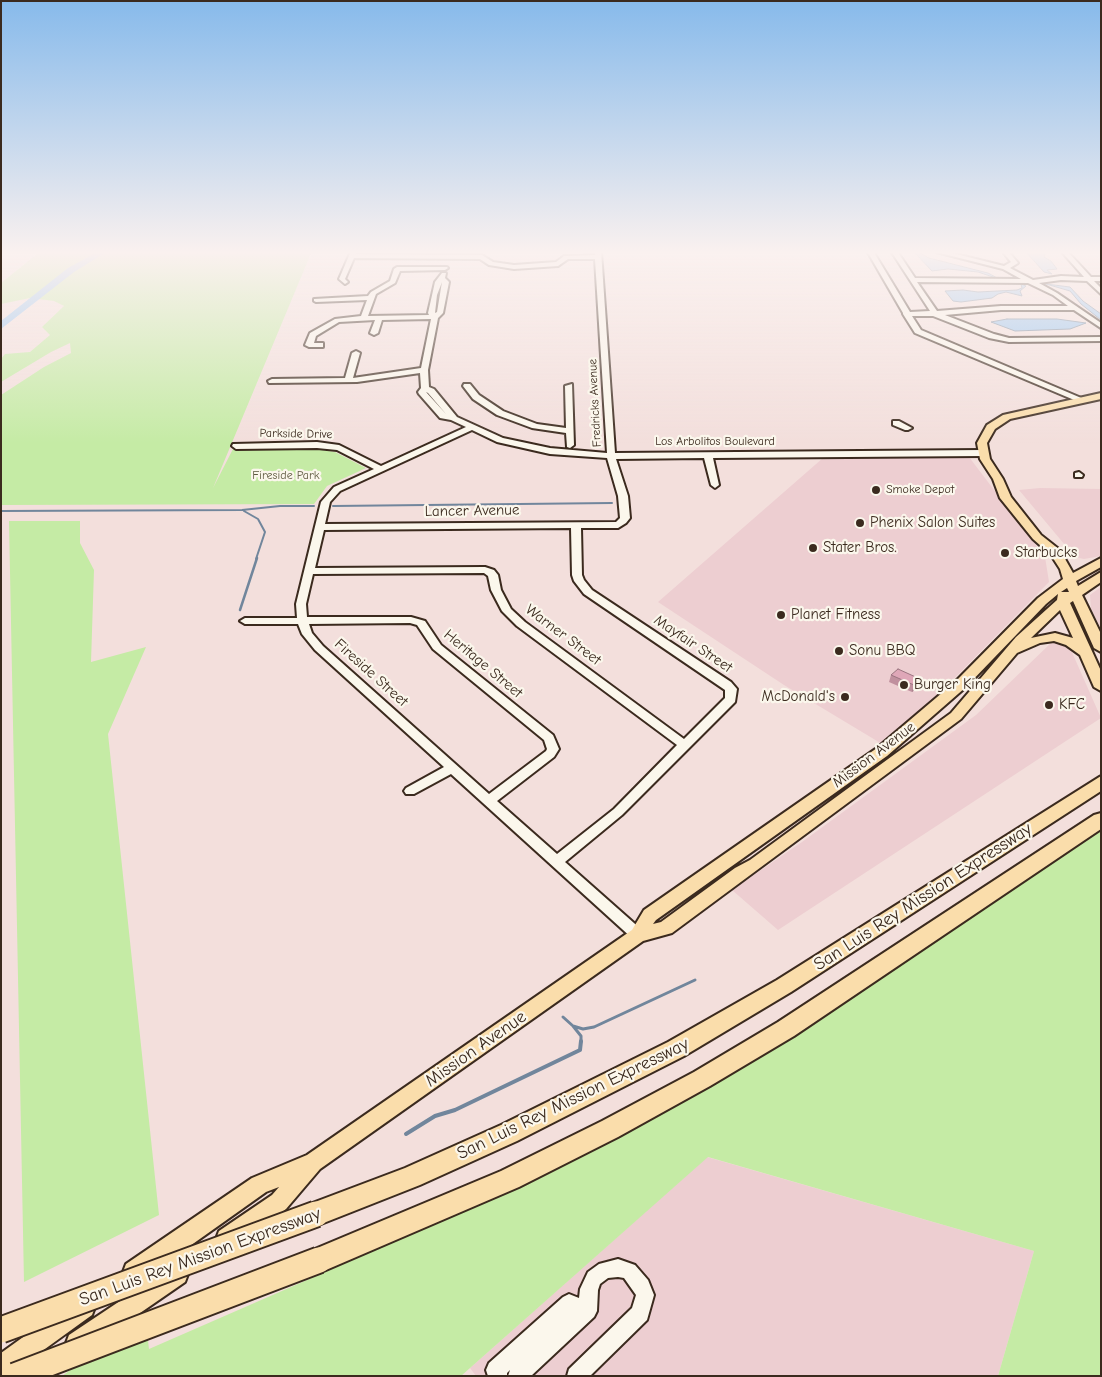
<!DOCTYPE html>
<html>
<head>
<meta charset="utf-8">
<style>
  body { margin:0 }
  #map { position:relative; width:1102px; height:1377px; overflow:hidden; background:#f3dfdc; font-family:"Comic Neue",sans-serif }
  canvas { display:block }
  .frame { position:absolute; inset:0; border:2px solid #3b2a1e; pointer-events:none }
</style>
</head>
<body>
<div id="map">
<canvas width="1102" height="1377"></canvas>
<div class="frame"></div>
</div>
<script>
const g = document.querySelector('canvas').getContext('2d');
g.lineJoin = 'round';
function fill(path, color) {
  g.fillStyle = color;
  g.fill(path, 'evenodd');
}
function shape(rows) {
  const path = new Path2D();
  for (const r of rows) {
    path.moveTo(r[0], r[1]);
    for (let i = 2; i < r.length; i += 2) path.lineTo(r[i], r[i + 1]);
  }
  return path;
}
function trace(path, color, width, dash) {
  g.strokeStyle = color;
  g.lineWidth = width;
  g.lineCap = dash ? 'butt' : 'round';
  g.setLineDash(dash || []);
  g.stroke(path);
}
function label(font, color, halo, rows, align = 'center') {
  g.font = font + ' "Comic Neue",sans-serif';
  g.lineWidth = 4.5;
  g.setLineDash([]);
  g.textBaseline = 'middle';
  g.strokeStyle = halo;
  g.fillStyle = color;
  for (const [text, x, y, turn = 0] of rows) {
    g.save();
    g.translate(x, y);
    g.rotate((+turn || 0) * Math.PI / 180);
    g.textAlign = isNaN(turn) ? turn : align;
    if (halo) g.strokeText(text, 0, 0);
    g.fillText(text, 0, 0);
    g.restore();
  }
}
fill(shape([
  [969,457,1045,557,1049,582,933,700,882,744,784,685,658,602,823,458],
  [1040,488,1101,489,1101,556,1084,559,1075,557,1019,490],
  [1101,587,1101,629,1091,609,1090,595],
  [1052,642,1067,645,1071,650,1101,718,778,930,732,890,802,842,976,715],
  [707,1157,1034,1251,998,1376,476,1376,470,1368]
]), '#edced1');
fill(shape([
  [44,251,312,251,213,488,233,449,307,448,323,450,335,452,366,468,327,486,314,504,1,505,1,395,44,367,71,353,70,343,51,352,1,382,1,359,5,354,30,352,50,335,42,327,64,306,54,301,30,298,1,304,1,283,37,254],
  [9,521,80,521,80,543,94,570,91,662,146,647,108,734,159,1215,24,1282],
  [1101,831,1101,1376,998,1376,1034,1251,708,1157,461,1376,62,1376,145,1315,149,1349,307,1280,591,1151,754,1061]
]), '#c5eba5');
const water = shape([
  [913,251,921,251,920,253,929,258,988,273,999,279,978,272,948,269,932,271,913,251],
  [1025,251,1041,251,1045,253,1044,257,1051,261,1057,269,1047,270,1052,274,1044,272,1025,251],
  [1021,284,1026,286,1020,291,1022,296,1006,292,998,294,992,298,961,302,953,301,945,291,963,290,978,292,1017,290,1022,288,1021,284],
  [1046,284,1070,287,1083,301,1101,314,1101,320,1081,304,1070,291,1046,284],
  [1007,319,1057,319,1086,323,1070,329,1015,331,991,322,1007,319]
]);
fill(water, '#95c3f0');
trace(water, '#71869c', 1);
trace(shape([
  [333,506,612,503],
  [1,511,242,510,280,506,314,506],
  [244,511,258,519,265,532,256,559]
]), '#71869c', 2);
trace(shape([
  [240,610,257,558]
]), '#71869c', 2.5);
trace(shape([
  [563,1017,573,1026,583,1029,594,1027,695,980],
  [573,1026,581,1036,581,1042]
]), '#71869c', 3);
trace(shape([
  [406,1134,435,1116,455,1110,580,1050,581,1041]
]), '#71869c', 4);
fill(shape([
  [99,251,108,251,74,272,1,329,1,321,68,268,99,251]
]), '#95c3f0');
const minor = shape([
  [351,251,357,251,356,254,482,255,493,262,514,265,556,262,564,256,595,255,595,251,601,251,615,453,983,450,987,453,983,456,713,458,719,485,715,488,711,485,704,458,616,459,628,496,630,518,626,523,618,528,581,528,582,575,584,580,592,590,731,682,737,689,735,702,622,815,565,862,643,931,645,935,643,939,638,941,633,939,451,774,414,794,406,794,404,791,406,788,444,767,315,650,302,634,298,624,245,624,240,621,245,618,297,618,296,604,321,502,334,487,374,469,337,450,317,448,236,449,232,446,233,444,317,442,339,445,381,466,466,427,451,420,440,418,419,394,418,392,421,388,420,373,357,382,269,383,268,381,272,379,345,378,352,353,356,351,360,353,353,378,421,368,431,319,382,320,378,333,374,335,370,333,375,320,339,322,316,336,314,343,323,343,323,347,309,347,305,345,310,333,335,319,361,316,367,300,316,302,314,301,314,299,368,296,371,292,390,281,394,269,397,267,447,267,448,268,445,270,400,271,395,283,376,294,368,316,429,315,428,313,435,282,442,273,446,273,445,278,449,282,443,313,438,318,428,370,429,387,434,389,457,417,503,438,550,448,607,453,595,259,568,259,558,266,514,269,489,265,480,259,354,258,345,279,348,282,345,284,339,279,351,251],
  [442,282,437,312,435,313,437,295,442,282],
  [426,392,428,393,446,414,426,392],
  [472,430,497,442,550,454,607,458,618,496,620,518,616,522,325,524,330,502,340,491,472,430],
  [571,528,572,575,574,581,584,594,725,690,725,698,684,739,525,622,511,609,501,590,498,575,494,570,485,567,315,568,324,530,571,528],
  [484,573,488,576,491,590,502,611,517,626,677,745,614,809,557,854,497,801,554,757,559,749,553,735,441,645,425,621,411,617,307,617,306,604,313,574,484,573],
  [410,623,417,625,433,649,544,740,547,749,546,751,489,794,323,646,312,633,309,624,410,623],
  [867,251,873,251,910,312,930,311,891,251,897,251,915,278,1021,279,1003,269,936,252,935,251,944,251,1004,266,1011,262,1002,251,1008,251,1018,263,1010,268,1033,280,1061,276,1084,277,1061,251,1067,251,1091,277,1101,277,1101,281,1094,281,1101,288,1101,294,1087,281,1061,280,1039,283,1057,293,1101,323,1101,328,1074,310,1001,310,945,315,994,334,1009,338,1101,337,1101,341,1009,342,989,338,933,316,912,316,921,330,1086,400,1079,402,915,333,903,314,903,313,867,251],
  [917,282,1028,283,1053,295,1068,306,1001,306,937,311,917,282],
  [464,384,470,384,479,395,503,411,537,424,566,428,565,386,572,384,574,445,570,448,567,447,566,433,532,428,497,415,473,399,463,386,464,384],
  [893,421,899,421,912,428,908,430,905,430,893,425,893,421],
  [1079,472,1083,475,1082,477,1075,477,1075,473,1079,472],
  [618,1259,635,1265,648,1280,654,1295,647,1320,590,1376,567,1376,569,1369,632,1308,636,1295,624,1278,618,1277,608,1278,600,1284,598,1290,597,1311,594,1317,531,1376,508,1376,510,1370,507,1373,507,1376,488,1376,486,1370,489,1363,563,1297,569,1294,579,1298,580,1289,588,1272,599,1264,618,1259]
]);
const major = shape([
  [1101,393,1101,399,1010,419,995,429,987,443,990,459,1003,479,1011,497,1041,535,1060,550,1073,573,1101,558,1101,567,1076,581,1078,586,1101,572,1101,582,1082,595,1101,634,1101,652,1094,648,1073,601,1070,603,1101,671,1101,691,1094,687,1080,655,1066,645,1054,641,1040,643,1017,653,961,719,672,933,643,941,320,1169,286,1209,235,1247,227,1250,219,1247,216,1239,219,1231,272,1195,279,1187,266,1192,142,1280,134,1283,126,1280,123,1272,126,1264,252,1178,307,1155,632,930,644,910,877,748,956,681,1038,598,1063,579,1060,569,1051,555,1033,539,1000,498,993,479,980,459,977,443,987,425,1003,415,1101,393],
  [1067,588,1069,592,1061,592,1067,588],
  [1058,594,1057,600,1016,637,951,713,750,860,735,868,661,922,653,924,656,920,887,756,966,687,1046,604,1058,594],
  [1060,610,1073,638,1055,633,1031,638,1060,610],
  [177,1263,185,1266,188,1274,185,1282,85,1351,77,1354,69,1351,66,1343,69,1335,177,1263],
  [84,1296,92,1299,95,1307,92,1315,9,1375,1,1376,1,1353,76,1299,84,1296]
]);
const highway = shape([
  [1101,776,1101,791,791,992,684,1056,517,1141,420,1185,316,1226,307,1223,304,1214,307,1205,405,1168,501,1125,668,1042,777,980,1101,776],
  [1101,813,1101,829,794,1036,710,1086,618,1137,519,1187,319,1273,310,1269,306,1260,310,1251,501,1171,602,1121,694,1072,778,1022,1094,815,1101,813]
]);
trace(minor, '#3b2a1e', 4);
trace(major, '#3b2a1e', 4);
trace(highway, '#3b2a1e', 4);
fill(minor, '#fbf7ec');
fill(major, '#faddab');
fill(highway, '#faddab');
const highwayBridge = shape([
  [1,1330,316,1214],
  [15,1376,319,1260]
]);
trace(highwayBridge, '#3b2a1e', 29, []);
trace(highwayBridge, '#faddab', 25);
fill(shape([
  [891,675,920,679,918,687,912,692,889,682]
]), '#c0909e');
fill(shape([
  [920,679,918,687,912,692,914,685]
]), '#9c7581');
const building = shape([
  [898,669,920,679,914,685,891,675,898,669]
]);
fill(building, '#dfa7b8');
trace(building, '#9c7581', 1);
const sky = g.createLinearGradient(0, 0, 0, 443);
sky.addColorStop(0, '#87baeb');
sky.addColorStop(0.57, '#faf1ef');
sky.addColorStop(1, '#faf1ef00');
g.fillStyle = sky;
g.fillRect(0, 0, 1102, 443);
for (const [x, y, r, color] of [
  [876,490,5,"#3b2a1e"],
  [860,523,5,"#3b2a1e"],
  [813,548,5,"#3b2a1e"],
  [1005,553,5,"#3b2a1e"],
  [781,615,5,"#3b2a1e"],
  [839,651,5,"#3b2a1e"],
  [904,685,5,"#3b2a1e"],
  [845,697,5,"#3b2a1e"],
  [1049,705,5,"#3b2a1e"]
]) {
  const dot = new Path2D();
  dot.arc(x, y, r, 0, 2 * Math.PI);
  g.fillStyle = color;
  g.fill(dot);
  trace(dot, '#fbf7ec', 2);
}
label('12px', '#3b2a1e', '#fbf7ec', [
  ["Fredricks Avenue",595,403,-93],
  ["Parkside Drive",296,434,1],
  ["Los Arbolitos Boulevard",715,442]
]);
label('12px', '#5e5a40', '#fbf7ec', [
  ["Fireside Park",286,476]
]);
label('12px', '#3b2a1e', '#fbf7ec', [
  ["Smoke Depot",886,490]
], 'left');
label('15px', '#3b2a1e', '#fbf7ec', [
  ["Lancer Avenue",472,511,-1],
  ["Warner Street",563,635,37],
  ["Mayfair Street",693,644,34],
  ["Heritage Street",483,664,40],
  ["Fireside Street",371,673,42],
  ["Mission Avenue",874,755,-37]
]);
label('15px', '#3b2a1e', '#fbf7ec', [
  ["Phenix Salon Suites",870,523],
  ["Stater Bros.",823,548],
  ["Starbucks",1015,553],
  ["Planet Fitness",791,615],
  ["Sonu BBQ",849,651],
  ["Burger King",914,685],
  ["McDonald's",835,697,"right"],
  ["KFC",1059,705]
], 'left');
label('18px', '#3b2a1e', '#fbf7ec', [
  ["San Luis Rey Mission Expressway",923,897,-33],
  ["Mission Avenue",476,1049,-35],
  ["San Luis Rey Mission Expressway",573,1099,-26],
  ["San Luis Rey Mission Expressway",200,1257,-20]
]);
</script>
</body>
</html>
